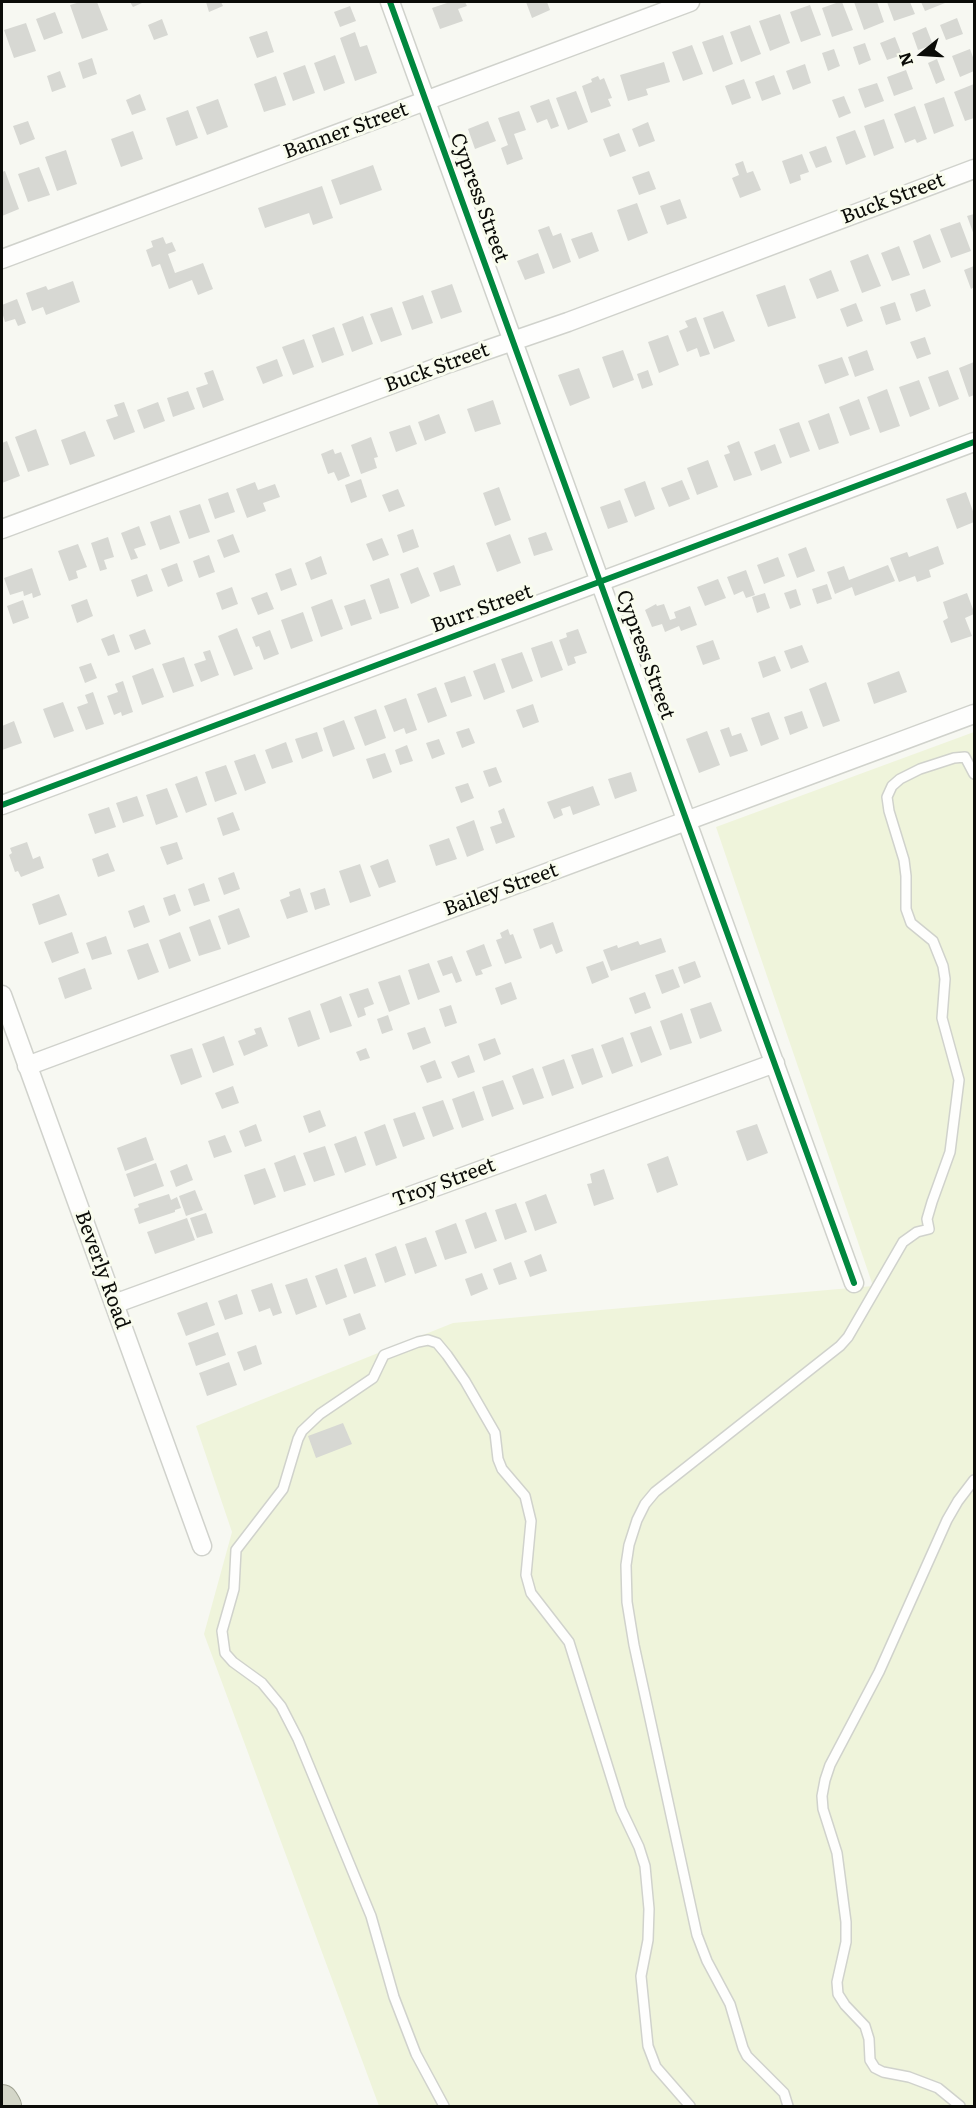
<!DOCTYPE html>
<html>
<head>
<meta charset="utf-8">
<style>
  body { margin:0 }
  #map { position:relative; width:976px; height:2108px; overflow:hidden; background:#f7f8f2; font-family:Literata,serif }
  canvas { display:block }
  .frame { position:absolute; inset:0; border:3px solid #0b0c08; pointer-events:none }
  .north { position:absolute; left:892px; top:24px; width:60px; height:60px; -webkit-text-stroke:4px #f9fcee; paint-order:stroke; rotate:252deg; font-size:16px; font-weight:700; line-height:24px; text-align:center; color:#0b0c08 }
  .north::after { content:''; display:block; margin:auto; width:21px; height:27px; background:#0b0c08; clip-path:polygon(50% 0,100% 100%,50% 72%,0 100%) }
</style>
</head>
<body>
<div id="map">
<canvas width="976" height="2108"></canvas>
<div class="frame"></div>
<div class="north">N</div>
</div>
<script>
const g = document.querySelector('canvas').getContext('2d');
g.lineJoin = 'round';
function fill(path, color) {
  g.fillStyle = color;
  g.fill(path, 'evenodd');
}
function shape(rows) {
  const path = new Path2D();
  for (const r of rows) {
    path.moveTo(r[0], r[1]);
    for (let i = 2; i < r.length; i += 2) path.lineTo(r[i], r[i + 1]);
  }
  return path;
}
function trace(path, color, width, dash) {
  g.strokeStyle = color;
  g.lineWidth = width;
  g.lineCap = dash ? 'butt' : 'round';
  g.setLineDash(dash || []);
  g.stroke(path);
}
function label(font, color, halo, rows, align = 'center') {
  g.font = font + ' Literata,serif';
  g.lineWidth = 6;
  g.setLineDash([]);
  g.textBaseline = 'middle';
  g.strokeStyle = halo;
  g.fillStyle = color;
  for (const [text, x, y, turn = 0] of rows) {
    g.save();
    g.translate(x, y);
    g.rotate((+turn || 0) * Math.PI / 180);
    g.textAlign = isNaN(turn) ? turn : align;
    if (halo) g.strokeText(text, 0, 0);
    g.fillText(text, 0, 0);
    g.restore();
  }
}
fill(shape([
  [974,732,974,2106,379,2106,204,1634,232,1532,196,1426,453,1323,873,1286,716,827]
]), '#eff4db');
fill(shape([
  [80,2,97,2,108,30,82,39,70,5],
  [130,2,141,2,142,3,133,7],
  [206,2,221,2,223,6,209,12],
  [450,2,465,2,467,6,458,9,463,21,440,29,432,8],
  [526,2,547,2,550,10,532,18],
  [839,2,842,2,853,30,832,37,822,8],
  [854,2,877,2,884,22,864,30],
  [887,2,910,2,915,14,894,21],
  [921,2,944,2,945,3,925,11],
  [810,5,821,35,801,42,790,12],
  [350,6,356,21,340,27,334,12],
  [55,12,63,33,44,40,36,19],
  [780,14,790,43,770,51,759,21],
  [957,18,963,34,946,40,940,25],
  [162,19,168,35,154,40,148,25],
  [26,23,36,51,14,58,4,30],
  [750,25,761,54,741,62,730,32],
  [926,27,933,45,918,50,912,33],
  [267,31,274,52,257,58,249,37],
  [355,32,360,47,367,45,377,73,355,81,340,38],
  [723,35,733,64,713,72,702,42],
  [895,37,902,55,887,60,880,43],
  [865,43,871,60,859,65,853,47],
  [692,45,703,74,683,81,672,52],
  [834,49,840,66,828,71,822,53],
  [970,49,974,60,974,71,960,77,952,56],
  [335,55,345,83,324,91,314,63],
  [92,58,97,74,83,79,78,63],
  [937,59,945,80,936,84,928,63],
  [664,62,670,82,646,89,648,95,628,101,620,75],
  [805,64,811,83,793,90,786,71],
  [305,65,315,93,293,101,283,73],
  [906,70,913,89,894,96,887,77],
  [60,71,66,87,52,92,47,76],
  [774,75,781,94,762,101,755,82],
  [276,76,286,105,264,112,254,84],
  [598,76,600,80,604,78,612,98,608,99,611,106,591,113,582,86,592,82,591,79],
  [744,79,751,98,732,105,725,86],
  [877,83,884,101,865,108,858,89],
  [974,84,974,118,965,121,954,92],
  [576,91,588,122,568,130,556,98],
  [140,94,146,110,132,115,126,100],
  [844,96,851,113,839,118,832,100],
  [944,97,954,126,934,134,924,104],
  [218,99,228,127,207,135,196,107],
  [549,99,559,126,551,129,547,119,537,123,530,106],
  [915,106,927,139,917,143,915,139,905,143,894,114],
  [188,110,198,138,176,146,166,118],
  [519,111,526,130,514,134,523,159,507,165,501,148,508,145,498,118],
  [884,119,894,148,874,156,864,126],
  [28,121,35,139,20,145,13,126],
  [488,121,496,141,475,149,468,129],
  [648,122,655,141,639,147,632,129],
  [855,130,866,157,846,165,836,137],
  [133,131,143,159,121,167,111,139],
  [619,133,626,151,610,157,603,139],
  [826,146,832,162,816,168,809,152],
  [66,150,77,184,57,191,45,157],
  [802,154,809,172,800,175,801,180,790,184,782,161],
  [743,161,747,173,753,171,761,190,740,198,732,178,739,175,735,164],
  [373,165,382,190,340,205,331,180],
  [39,167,50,195,28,202,18,174],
  [5,171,19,209,2,216,2,172],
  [649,171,656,189,639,195,632,177],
  [322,186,333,218,313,225,309,213,265,228,258,208],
  [680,199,687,218,667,225,660,206],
  [637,203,648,233,628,241,617,210],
  [974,214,974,235,967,216],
  [960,222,971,251,951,258,940,229],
  [549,226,553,236,561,233,571,262,553,269,538,230],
  [592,232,599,251,579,259,571,239],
  [930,234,941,262,923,269,913,241],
  [163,237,166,244,172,242,176,251,168,254,175,273,203,263,213,289,198,295,192,280,169,289,160,264,152,267,146,250,153,247,151,241],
  [899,246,910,275,892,281,881,253],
  [538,253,545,273,525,280,517,261],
  [868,254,881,286,862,293,850,261],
  [974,266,974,287,971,289,964,270],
  [831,270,839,291,817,299,809,279],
  [73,281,80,302,46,315,43,307,32,311,26,293,46,286,48,290],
  [452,284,462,312,441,319,431,291],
  [785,285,796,318,768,327,756,295],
  [925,289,931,306,916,312,910,294],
  [423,295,433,323,412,330,402,302],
  [17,299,26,323,18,326,15,319,5,322,2,312,2,305],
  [895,302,901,320,886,325,880,307],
  [856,303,863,321,847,327,840,309],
  [392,307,402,335,381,342,370,314],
  [723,311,735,341,714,349,703,318],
  [363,316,373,344,352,352,342,324],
  [696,317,710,354,700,357,697,348,687,352,679,331,688,327,685,321],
  [334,327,344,355,322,363,312,335],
  [668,335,679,365,659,373,648,342],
  [925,337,931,354,917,359,910,342],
  [304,339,314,367,293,375,282,347],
  [623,350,634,380,613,388,602,357],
  [867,350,874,370,855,377,848,357],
  [842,357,849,375,825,384,818,365],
  [277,359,283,376,263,384,256,367],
  [974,362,974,395,969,397,959,368],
  [579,368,590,398,570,406,558,375],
  [213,370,224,400,203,408,196,388,208,384,204,373],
  [648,370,653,385,642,389,637,374],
  [948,370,959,399,939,407,928,377],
  [919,380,930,409,910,417,899,387],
  [887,389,900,426,880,433,867,397],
  [188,391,195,409,173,417,167,398],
  [859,399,870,429,850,436,839,407],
  [493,400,501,424,475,432,467,409],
  [124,402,135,432,114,440,106,420,118,416,114,405],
  [158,402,165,421,144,429,137,410],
  [829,413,839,443,819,450,808,421],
  [439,414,446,433,425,441,418,422],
  [799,422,810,451,790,458,779,429],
  [410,425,417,444,396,452,389,432],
  [36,429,49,465,28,472,15,437],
  [85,431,95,456,70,465,61,440],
  [371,437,378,457,374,458,377,468,361,474,351,445],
  [7,441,20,476,2,483,2,443],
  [739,441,752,475,734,481,724,455,730,453,727,446],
  [775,444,782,463,761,471,754,452],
  [333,449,335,454,341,452,350,476,338,481,334,472,328,474,321,454],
  [708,460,718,487,697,495,687,468],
  [361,479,367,497,351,503,345,485],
  [682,480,690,499,669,507,661,488],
  [645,481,655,509,635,517,624,489],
  [255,482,258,490,275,484,280,497,263,503,266,511,247,518,236,489],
  [499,487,511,520,495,526,483,493],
  [398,489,405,506,389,512,382,495],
  [228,492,235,512,215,519,208,499],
  [966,492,974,514,974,522,957,529,946,499],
  [620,500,628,522,608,529,600,507],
  [200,504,210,532,189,539,179,511],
  [170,515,180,543,160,550,150,522],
  [139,526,146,545,134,549,138,558,131,560,121,533],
  [413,529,419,547,403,553,397,535],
  [546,532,553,550,534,556,528,538],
  [233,534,240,552,224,558,217,540],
  [510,534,521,563,497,572,486,543],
  [108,537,114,557,104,560,107,569,100,571,91,543],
  [382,538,389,555,373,561,366,544],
  [78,544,87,567,76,571,78,578,69,581,58,551],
  [938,546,944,564,929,570,931,577,917,582,915,576,899,582,890,558,907,552,909,557],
  [806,547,815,571,797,578,788,554],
  [209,555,215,572,199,578,193,561],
  [321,556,327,574,311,580,305,563],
  [778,557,785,576,764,584,757,565],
  [177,563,183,581,168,587,161,569],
  [454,565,461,585,440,592,433,573],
  [888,565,895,581,855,596,852,587,835,594,827,572,844,566,849,580],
  [418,567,430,596,411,604,400,574],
  [32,568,41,595,33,598,32,593,24,596,23,591,10,595,4,578],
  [291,568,297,585,281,591,275,574],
  [746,570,755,595,746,598,743,591,734,595,727,577],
  [147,574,153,591,137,597,131,580],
  [389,578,399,608,380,614,370,585],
  [718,579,726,598,705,606,697,587],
  [827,584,832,599,817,604,812,589],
  [232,587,238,604,222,610,216,593],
  [796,589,801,605,790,609,784,593],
  [267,592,274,609,258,615,251,598],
  [765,593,770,608,757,613,752,597],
  [967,593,974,612,974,614,965,618,972,636,951,643,943,621,948,618,943,602],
  [87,599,93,616,77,623,71,605],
  [332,599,343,629,321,637,311,607],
  [365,599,372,619,351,626,344,606],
  [23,600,29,618,13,624,7,606],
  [656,604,657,606,664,604,670,620,676,618,674,612,690,606,697,625,681,631,679,626,665,632,662,624,652,627,645,610],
  [303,612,313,641,291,649,281,620],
  [237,628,253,669,234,676,218,636],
  [145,629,151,644,135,650,129,635],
  [578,629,587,653,574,657,576,663,568,666,559,640,567,637,566,633],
  [270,630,279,654,264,660,259,646,256,647,252,637],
  [114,634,120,652,108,656,101,639],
  [713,640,720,659,703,665,696,646],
  [552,641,563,670,541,678,531,648],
  [802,645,809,662,791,669,784,651],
  [210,650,219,675,201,682,194,664,206,660,203,652],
  [522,652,533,681,512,689,501,659],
  [775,656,781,671,763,678,758,662],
  [184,657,194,686,173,693,162,664],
  [91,663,97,678,85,683,79,667],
  [495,663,505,692,484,700,473,671],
  [153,668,164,697,142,705,132,676],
  [899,671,907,692,874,704,867,683],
  [465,676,472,696,451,703,444,683],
  [123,681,133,712,122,716,121,712,114,715,107,696,118,692,115,684],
  [826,682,840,721,823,727,809,689],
  [436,687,447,716,428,723,417,694],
  [93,692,104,724,86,730,77,707,88,703,85,695],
  [406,698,417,730,406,734,404,728,394,732,384,706],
  [63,702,74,731,54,738,43,709],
  [533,704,539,722,523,728,516,710],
  [376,709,386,738,365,746,354,717],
  [802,711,808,728,790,735,784,717],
  [769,712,779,739,761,746,751,718],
  [344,720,355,749,333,757,323,728],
  [14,721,22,743,2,750,2,726],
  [729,727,732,736,741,733,748,751,730,757,720,730],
  [469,728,475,743,462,748,456,732],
  [707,731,720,765,699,773,686,739],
  [317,732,323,751,302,759,295,739],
  [439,739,445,754,432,759,426,743],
  [286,742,293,762,272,769,265,750],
  [407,745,413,761,400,765,395,750],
  [385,753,392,772,373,779,366,759],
  [255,754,266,783,245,791,234,761],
  [226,765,237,794,215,802,205,772],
  [496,767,502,782,489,787,483,771],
  [631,772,637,791,615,799,608,779],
  [197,776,207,805,186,813,175,784],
  [468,783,474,798,461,803,455,787],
  [593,786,600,805,573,815,570,806,561,809,563,815,554,819,547,802],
  [167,788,178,817,156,825,146,795],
  [137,796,144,816,123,823,116,803],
  [109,807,116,827,95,834,88,814],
  [504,808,515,837,496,844,490,827,502,823,498,811],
  [233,812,240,830,223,836,217,818],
  [474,820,484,850,467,857,456,827],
  [449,838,457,859,436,866,429,845],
  [27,842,33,859,40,856,44,868,21,877,18,871,15,872,9,855,12,853,10,848],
  [177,842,183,859,167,865,160,847],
  [108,853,115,871,98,877,92,859],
  [388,859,396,882,379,888,370,866],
  [360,864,371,896,350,903,339,871],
  [234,872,240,889,224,895,218,878],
  [204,883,210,901,194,906,188,889],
  [300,888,308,912,287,919,280,900,290,896,289,892],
  [325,888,330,905,315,910,310,893],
  [59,894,67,915,39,925,32,904],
  [175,894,181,911,169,916,163,898],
  [144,905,150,922,134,928,128,911],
  [239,908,250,937,228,945,218,916],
  [210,919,221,949,199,956,189,927],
  [553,922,563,951,556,954,552,944,540,949,533,929],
  [508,929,510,935,513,934,522,958,505,964,496,940,502,938,500,933],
  [72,932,79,953,52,963,44,942],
  [180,932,191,961,169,969,159,940],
  [106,936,112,954,92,960,86,943],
  [661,938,666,952,611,971,603,950,617,945,618,948,638,941,640,945],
  [148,943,159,972,138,980,127,950],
  [484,944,492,966,481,970,483,974,476,976,466,951],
  [452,956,462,981,456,983,452,973,443,976,437,961],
  [603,961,609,977,592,984,586,967],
  [695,961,701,977,684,984,678,967],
  [429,963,440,992,418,1000,408,970],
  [85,968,92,989,65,999,58,978],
  [673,969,680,987,662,994,655,975],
  [400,975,410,1004,389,1012,378,982],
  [511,982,517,999,501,1005,495,988],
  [368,988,374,1004,364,1008,366,1015,358,1018,349,994],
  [645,992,651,1008,635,1014,629,998],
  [341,996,352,1026,330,1033,320,1004],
  [711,1002,722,1031,700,1039,690,1009],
  [451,1005,457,1023,445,1027,439,1009],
  [310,1010,320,1039,298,1047,288,1018],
  [682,1013,692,1043,670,1050,660,1021],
  [388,1015,393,1030,382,1034,377,1019],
  [651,1026,662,1055,641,1063,630,1033],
  [261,1027,268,1046,244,1056,238,1041,256,1034,254,1029],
  [425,1027,431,1043,413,1050,407,1033],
  [224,1036,234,1065,213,1073,202,1044],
  [623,1037,633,1066,612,1074,601,1045],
  [495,1038,501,1054,484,1061,478,1044],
  [192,1048,202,1077,181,1085,170,1055],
  [366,1048,370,1058,360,1061,356,1052],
  [593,1048,603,1077,582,1085,571,1055],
  [469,1055,475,1072,458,1078,451,1062],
  [564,1059,574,1088,552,1096,542,1067],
  [435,1060,442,1078,427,1083,420,1066],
  [533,1068,544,1098,523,1105,512,1076],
  [503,1080,514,1109,492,1117,482,1087],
  [233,1086,239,1103,222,1109,215,1093],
  [474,1091,484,1120,462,1128,452,1099],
  [443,1100,454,1129,433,1137,422,1107],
  [320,1110,326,1126,309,1133,303,1116],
  [415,1112,425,1139,403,1147,393,1119],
  [256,1124,262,1141,245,1147,239,1131],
  [385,1124,397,1158,376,1166,364,1132],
  [757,1124,768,1153,747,1161,736,1131],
  [225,1135,232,1152,214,1158,208,1141],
  [356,1136,366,1165,345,1173,334,1144],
  [146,1137,154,1160,125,1171,117,1148],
  [325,1146,335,1175,314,1182,303,1153],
  [295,1155,306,1185,284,1192,274,1163],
  [668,1156,678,1185,657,1193,647,1164],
  [156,1163,164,1186,134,1197,126,1174],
  [187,1164,193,1180,176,1187,170,1171],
  [265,1168,276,1197,254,1205,244,1175],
  [604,1169,614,1199,594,1206,587,1184,592,1183,590,1174],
  [195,1190,203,1210,186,1216,179,1196],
  [169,1194,171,1200,177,1197,181,1208,175,1210,175,1212,139,1224,134,1209,139,1207,138,1204],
  [546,1194,557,1223,535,1231,525,1202],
  [516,1203,527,1232,505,1240,495,1210],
  [486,1212,497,1241,475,1249,465,1220],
  [206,1213,213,1233,197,1238,190,1218],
  [187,1218,195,1240,155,1254,147,1232],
  [456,1223,467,1253,445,1260,435,1231],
  [426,1237,437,1266,415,1274,405,1244],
  [396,1246,406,1275,385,1283,375,1254],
  [541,1254,547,1271,530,1277,524,1261],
  [366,1257,376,1286,354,1294,344,1265],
  [511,1262,517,1279,499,1285,493,1269],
  [337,1268,347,1297,326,1305,315,1276],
  [482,1273,488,1289,471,1296,465,1279],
  [307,1278,317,1307,296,1315,285,1285],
  [272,1283,282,1313,273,1316,270,1308,259,1312,251,1290],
  [237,1294,243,1314,225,1320,218,1301],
  [207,1302,215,1325,186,1336,177,1313],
  [360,1313,366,1329,349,1336,343,1319],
  [218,1332,226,1355,196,1366,188,1343],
  [256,1345,262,1364,244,1371,237,1352],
  [229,1362,237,1385,207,1396,199,1373],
  [343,1423,352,1444,316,1458,308,1436]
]), '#d7d8d3');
const service = shape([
  [444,2106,416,2054,394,1997,371,1916,298,1739,281,1706,262,1683,233,1662,225,1653,222,1631,234,1589,236,1550,283,1489,298,1439,302,1431,320,1414,373,1378,384,1355,418,1342,428,1340,437,1343,447,1355,465,1381,495,1433,498,1459,502,1469,525,1496,531,1521,526,1575,531,1593,569,1642,621,1809,639,1847,645,1866,649,1909,648,1940,641,1976,648,2046,656,2067,690,2106],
  [788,2106,784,2093,747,2056,743,2048,730,2004,707,1961,697,1935,634,1645,627,1602,626,1565,629,1545,637,1520,645,1504,655,1492,840,1346,848,1337,903,1242,917,1232,929,1229,927,1219,932,1202,950,1152,959,1080,942,1018,945,979,943,966,933,941,911,923,906,909,906,876,904,860,889,811,887,797,892,786,900,779,920,769,954,758,965,757,974,774],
  [960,2106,938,2088,909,2077,883,2072,875,2068,870,2060,869,2039,865,2026,845,2005,838,1994,837,1982,846,1942,846,1922,837,1853,823,1809,822,1796,825,1780,830,1765,879,1672,947,1520,958,1501,974,1480]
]);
const minor = shape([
  [390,2,854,1283],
  [2,259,690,2],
  [2,529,449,363,568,322,974,169],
  [2,805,974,442],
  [2,995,202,1546],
  [27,1066,974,714],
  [114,1304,775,1063]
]);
const motorway = shape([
  [2,2101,5,2106]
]);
trace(service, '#d0d2cc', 12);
trace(minor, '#d0d2cc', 21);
trace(motorway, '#a1a393', 34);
trace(service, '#fefefd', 9);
trace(minor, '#fefefd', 18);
trace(motorway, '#d4d6c8', 32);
trace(shape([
  [390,2,854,1283],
  [2,805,974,442]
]), '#00873e', 6);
label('20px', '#0b0c08', '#f9fcee', [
  ["Banner Street",346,131,-20],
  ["Cypress Street",479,198,70],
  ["Buck Street",893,199,-21],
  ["Buck Street",437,368,-20],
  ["Burr Street",482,609,-20],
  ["Cypress Street",645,655,70],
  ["Bailey Street",501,890,-20],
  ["Troy Street",444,1183,-20],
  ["Beverly Road",102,1270,70]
]);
</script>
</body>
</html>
